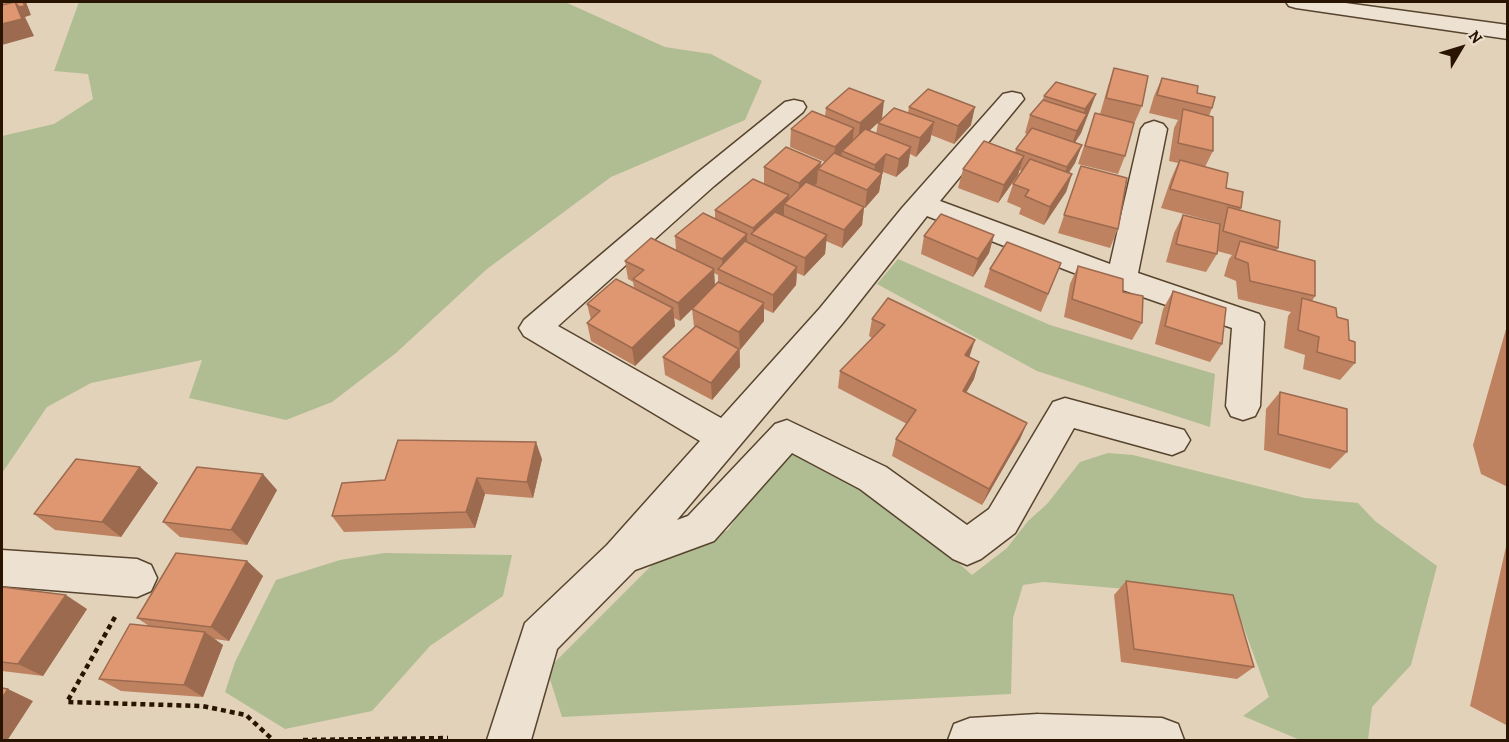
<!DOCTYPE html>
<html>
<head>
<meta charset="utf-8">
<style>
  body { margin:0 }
  #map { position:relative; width:1509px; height:742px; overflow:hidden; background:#e3d2ba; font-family:Alegreya,serif }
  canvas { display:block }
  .frame { position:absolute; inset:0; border:3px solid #281400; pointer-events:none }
  .north { position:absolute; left:1431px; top:18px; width:60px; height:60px; -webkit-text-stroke:4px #ede2d2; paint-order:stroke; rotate:52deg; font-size:16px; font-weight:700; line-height:24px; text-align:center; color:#281400 }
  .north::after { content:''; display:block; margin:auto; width:21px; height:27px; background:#281400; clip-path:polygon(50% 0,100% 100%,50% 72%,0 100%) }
</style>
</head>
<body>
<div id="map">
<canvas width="1509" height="742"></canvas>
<div class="frame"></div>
<div class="north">N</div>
</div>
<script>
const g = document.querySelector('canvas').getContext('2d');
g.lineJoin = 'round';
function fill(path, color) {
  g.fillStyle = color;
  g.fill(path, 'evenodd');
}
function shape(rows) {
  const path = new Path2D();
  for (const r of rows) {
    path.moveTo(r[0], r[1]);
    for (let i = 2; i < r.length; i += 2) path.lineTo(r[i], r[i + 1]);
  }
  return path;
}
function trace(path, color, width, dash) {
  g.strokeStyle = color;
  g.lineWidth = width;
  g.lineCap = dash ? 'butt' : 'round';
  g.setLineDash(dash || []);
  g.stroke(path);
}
fill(shape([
  [79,2,565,2,665,47,711,54,762,81,745,120,611,177,487,269,396,353,332,402,286,420,189,398,202,360,91,383,47,407,2,473,2,136,54,124,93,99,88,74,54,71],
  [898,259,1050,325,1215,374,1210,427,1037,371,877,284],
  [796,449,859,485,918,527,972,575,1007,548,1028,521,1047,504,1080,462,1108,453,1133,455,1305,498,1358,503,1375,521,1437,566,1411,665,1372,707,1368,740,1300,740,1243,716,1269,697,1233,598,1043,582,1023,585,1013,618,1011,694,562,717,547,670,652,565,728,530,776,457],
  [384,553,512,555,503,596,430,646,372,711,285,729,225,692,235,662,276,580,340,560]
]), '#b0bd92');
const minor = shape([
  [1286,2,1338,2,1508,25,1508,39,1296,8,1289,6,1286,2],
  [1012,92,1021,94,1024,99,940,201,1110,264,1141,129,1145,124,1154,121,1163,124,1167,129,1138,273,1259,314,1264,322,1260,406,1255,416,1243,420,1231,416,1226,406,1232,328,1074,273,927,216,842,324,677,520,688,516,775,424,787,420,886,467,967,525,989,509,1053,402,1065,398,1184,430,1190,440,1184,450,1172,455,1074,428,1015,533,981,559,967,565,953,559,860,489,792,453,714,541,635,570,557,649,531,740,487,740,525,623,607,545,700,441,524,336,519,328,524,320,696,174,785,102,794,100,803,102,806,107,803,112,714,186,558,326,721,418,820,308,902,208,1003,94,1012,92],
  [2,550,137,559,151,565,157,578,151,591,137,597,2,586,2,550]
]);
const tertiary = shape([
  [1038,714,1162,718,1178,724,1184,740,948,740,954,724,970,718,1038,714]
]);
trace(minor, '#57442e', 3);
trace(tertiary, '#57442e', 3);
trace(shape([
  [115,617,67,702,202,706,246,715,273,740],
  [303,740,448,738]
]), '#281400', 4.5, [5, 4]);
fill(minor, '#ede2d2');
fill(tertiary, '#ede2d2');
fill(shape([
  [1114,68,1142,106,1134,124,1133,124,1125,156,1118,174,1078,164,1095,113,1100,114,1108,86],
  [1162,78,1197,93,1212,108,1209,116,1213,151,1205,167,1226,188,1241,208,1240,210,1278,248,1276,251,1315,296,1312,301,1337,317,1349,340,1355,363,1340,380,1303,369,1305,355,1284,348,1288,316,1291,312,1238,299,1236,281,1224,276,1229,259,1232,255,1217,251,1217,254,1206,272,1166,262,1174,233,1183,215,1219,224,1219,223,1161,208,1171,179,1178,163,1169,161,1174,128,1178,120,1149,113,1154,96],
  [1096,94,1081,133,1075,143,1082,145,1075,163,1069,173,1072,174,1066,192,1044,225,1019,214,1021,208,1007,202,1013,184,1022,171,1019,170,1018,175,998,203,958,188,963,169,1015,153,1016,149,1027,134,1025,133,1030,115,1042,102,1044,96],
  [909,107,971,125,954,144,931,135,930,141,916,157,910,154,908,166,896,177,883,172,882,174,879,192,865,208,864,208,862,225,842,248,826,241,825,254,804,276,797,273,796,285,773,313,764,309,764,321,740,350,740,367,712,400,665,375,663,357,694,327,692,309,703,298,680,321,674,318,675,326,635,366,591,341,587,323,591,320,587,304,634,288,633,282,628,279,625,261,676,250,675,236,715,219,715,210,764,184,764,167,821,162,820,166,825,162,790,147,791,129,825,116,826,108,882,119,869,131,876,134,878,123,908,113],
  [714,273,718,275,718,282,715,286],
  [1081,166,1118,229,1110,248,1058,233],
  [994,235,989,253,973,277,921,254,924,236],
  [1061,263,1041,312,984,287,990,269],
  [1078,266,1123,292,1142,323,1132,340,1064,317,1070,284],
  [1173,291,1222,344,1210,362,1155,344,1163,309],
  [872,319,969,357,974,379,966,393,1027,423,1020,439,982,505,892,456,896,439,907,424,838,388,840,371,872,338,869,336],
  [1508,322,1508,487,1481,474,1473,445],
  [1280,392,1347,452,1330,469,1264,450,1266,409],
  [542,459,533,498,485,494,475,528,344,532,332,516,385,480],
  [140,467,158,483,121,537,55,530,34,514],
  [277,490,247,545,180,537,163,522],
  [1508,538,1508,726,1470,706],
  [247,561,263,576,229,641,214,639,223,645,203,697,121,691,99,679,149,626,137,618],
  [1126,581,1254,667,1237,679,1121,662,1114,595],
  [2,587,87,609,43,676,2,671]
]), '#bf8261');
fill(shape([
  [15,2,26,2,31,15,25,17,34,36,2,45,2,24],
  [1096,94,1081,133,1070,149,1085,109],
  [884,101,882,119,858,141,860,123],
  [975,107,971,125,954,144,958,126],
  [934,122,930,141,916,157,920,138],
  [854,128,852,146,842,151,841,157,833,165,835,147],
  [1082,145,1075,163,1060,185,1067,167],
  [911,147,908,166,896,177,899,159],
  [886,154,879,192,865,208,867,190,873,183,875,165],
  [1024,156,1018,175,998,203,1004,185],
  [821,162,820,170,818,169,817,183,798,201,799,183],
  [1072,174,1066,192,1044,225,1050,207],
  [789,195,788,205,784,204,784,218,753,235,753,228],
  [864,207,862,225,842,248,844,230],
  [747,234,747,252,723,271,722,259],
  [827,235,825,254,804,276,805,258],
  [994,235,989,253,973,277,978,259],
  [797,267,796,285,773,313,773,295],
  [714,269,715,287,680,321,678,303],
  [764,303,764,321,740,350,739,332],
  [673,308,675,326,635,366,632,348],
  [975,340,969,358,965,355],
  [739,349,740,367,712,400,711,383],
  [979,362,974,379,957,408,963,391],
  [1027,423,1020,439,982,505,989,489],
  [536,442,542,459,533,498,527,482],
  [140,467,158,483,121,537,102,522],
  [263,474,277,490,247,545,231,530],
  [477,478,485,494,475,528,466,512],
  [247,561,263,576,229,641,211,627],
  [66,595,87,609,43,676,18,664],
  [205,632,223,645,203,697,184,685],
  [8,689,33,701,7,741,2,741,2,698]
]), '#9b6a4f');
const building = shape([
  [2,2,23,2,25,6,19,7,15,2,2,5,2,2],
  [15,2,22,19,2,24,2,5,15,2],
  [1114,68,1148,76,1142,106,1106,98,1114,68],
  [1162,78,1198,86,1197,93,1215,97,1212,108,1157,95,1162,78],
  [1056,82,1096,94,1085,109,1044,96,1056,82],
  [849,88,884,101,860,123,826,108,849,88],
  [928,89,975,107,958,126,909,107,928,89],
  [1043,100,1087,114,1077,131,1030,115,1043,100],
  [894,108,934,122,920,138,878,123,894,108],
  [1183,109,1213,117,1213,151,1178,143,1183,109],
  [812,111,854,128,835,147,791,129,812,111],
  [1095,113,1134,123,1125,156,1085,146,1095,113],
  [1032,128,1082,145,1067,167,1016,149,1032,128],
  [865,129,911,147,899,159,886,154,875,165,842,151,865,129],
  [984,141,1024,156,1004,185,963,169,984,141],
  [786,147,821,162,799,183,764,167,786,147],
  [834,153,882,173,867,190,818,169,834,153],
  [1030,159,1072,174,1050,207,1025,196,1029,190,1013,184,1030,159],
  [1180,160,1228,173,1226,188,1243,192,1241,208,1170,189,1180,160],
  [1081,166,1127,178,1118,229,1064,215,1081,166],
  [753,179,789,195,753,228,715,210,753,179],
  [806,182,864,207,844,230,784,204,806,182],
  [1228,207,1280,221,1278,248,1223,231,1228,207],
  [775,212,827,235,805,258,751,234,775,212],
  [703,213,747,234,722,259,675,236,703,213],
  [941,214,994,235,978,259,924,236,941,214],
  [1183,215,1220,224,1217,254,1176,244,1183,215],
  [651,238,714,269,678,303,633,279,644,270,625,261,651,238],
  [745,241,797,267,773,295,718,269,745,241],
  [1240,241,1315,261,1315,296,1250,281,1248,263,1235,258,1240,241],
  [1007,242,1061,263,1048,294,990,269,1007,242],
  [1078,266,1123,279,1123,292,1143,296,1142,323,1072,299,1078,266],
  [616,279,673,308,632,348,587,323,600,311,587,304,616,279],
  [718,282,764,303,739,332,692,309,718,282],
  [1173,291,1226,308,1222,344,1165,326,1173,291],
  [888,298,975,340,965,355,979,362,963,391,1027,423,989,489,896,439,916,410,840,371,885,325,872,319,888,298],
  [1302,298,1336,308,1337,317,1348,320,1349,340,1355,342,1355,363,1317,352,1319,337,1298,330,1302,298],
  [696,326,739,349,711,383,663,357,696,326],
  [1280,392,1347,409,1347,452,1278,434,1280,392],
  [398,440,536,442,527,482,477,478,466,512,332,516,342,483,385,480,398,440],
  [76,459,140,467,102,522,34,514,76,459],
  [197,467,263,474,231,530,163,522,197,467],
  [176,553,247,561,211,627,137,618,176,553],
  [1126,581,1233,595,1254,667,1134,649,1126,581],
  [2,587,66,595,18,664,2,662,2,587],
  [130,624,205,632,184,685,99,679,130,624],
  [2,688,8,689,2,698,2,688]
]);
fill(building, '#de9771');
trace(building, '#9b6a4f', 1.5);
</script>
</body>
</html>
